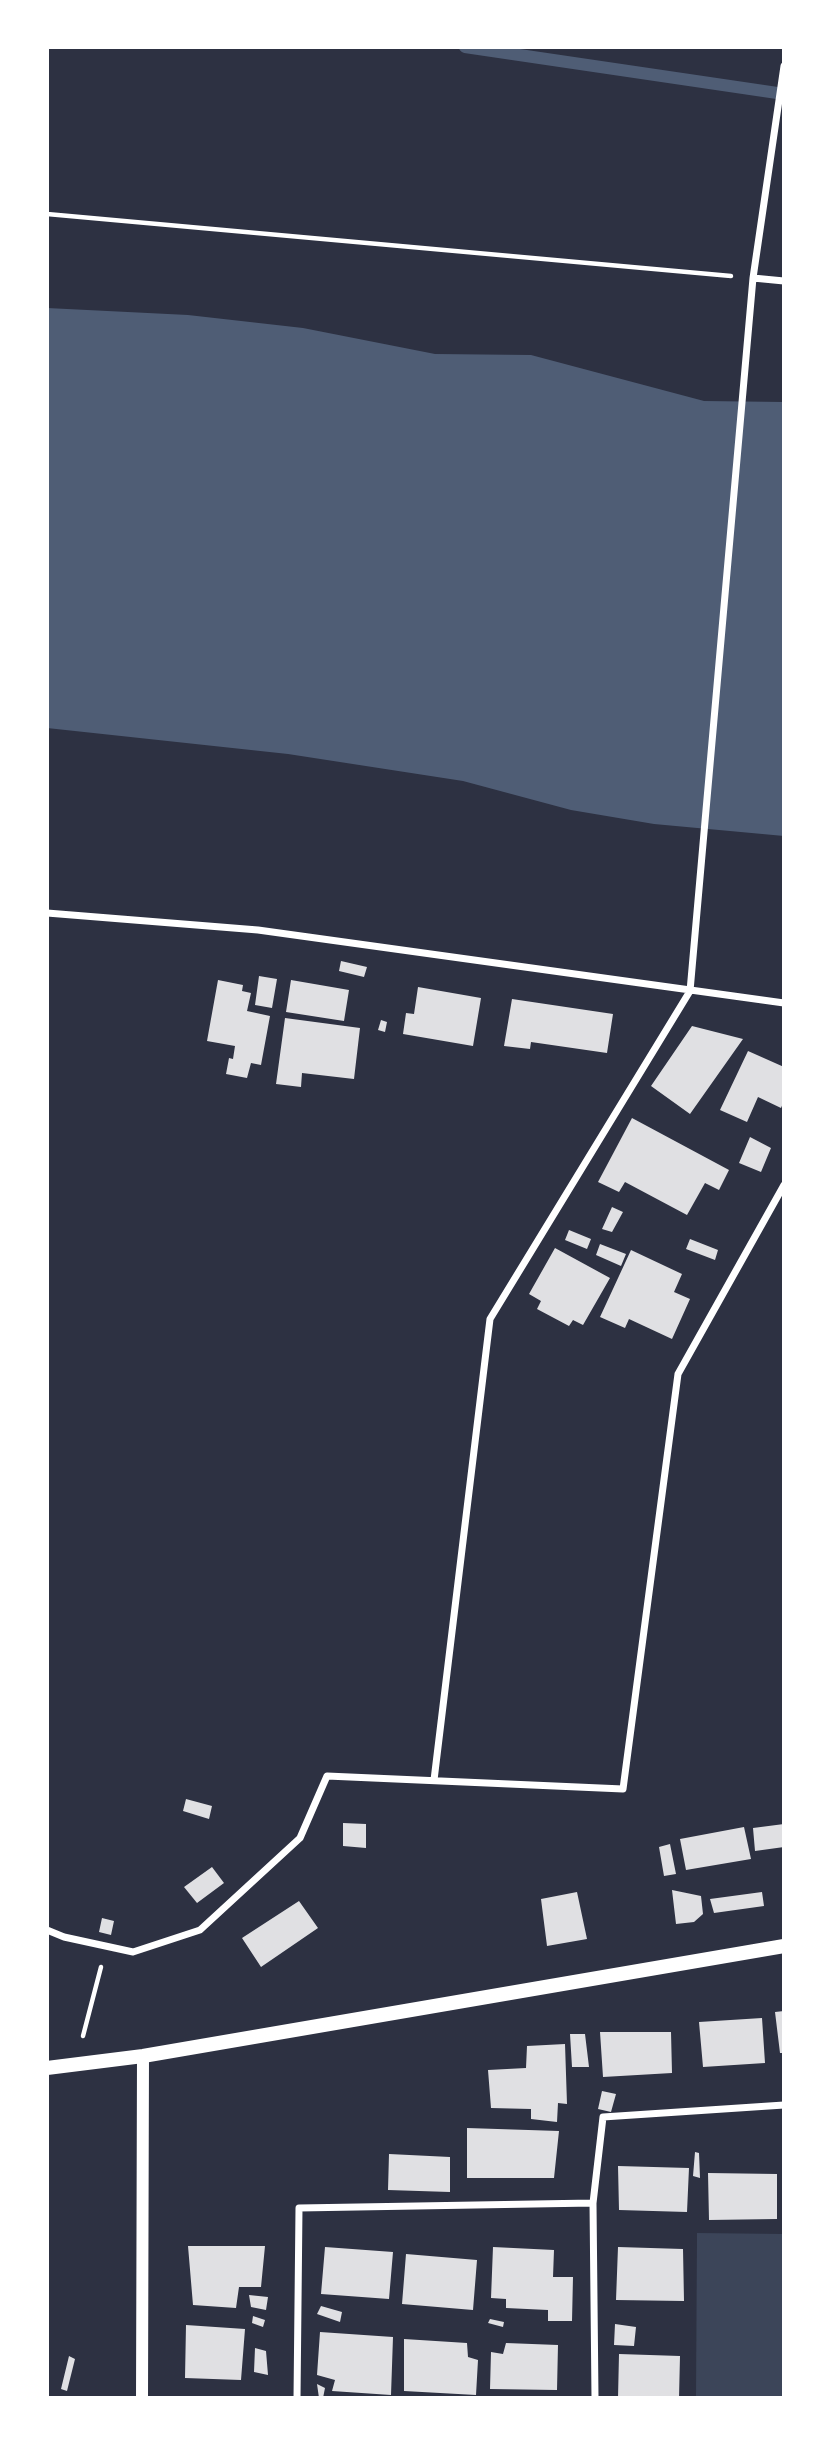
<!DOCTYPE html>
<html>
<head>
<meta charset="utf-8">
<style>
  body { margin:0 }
  #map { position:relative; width:831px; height:2445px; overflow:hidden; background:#2d3142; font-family:"Archivo Narrow",sans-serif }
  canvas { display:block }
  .frame { position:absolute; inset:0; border:49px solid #fff; pointer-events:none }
</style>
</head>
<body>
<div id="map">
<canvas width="831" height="2445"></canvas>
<div class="frame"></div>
</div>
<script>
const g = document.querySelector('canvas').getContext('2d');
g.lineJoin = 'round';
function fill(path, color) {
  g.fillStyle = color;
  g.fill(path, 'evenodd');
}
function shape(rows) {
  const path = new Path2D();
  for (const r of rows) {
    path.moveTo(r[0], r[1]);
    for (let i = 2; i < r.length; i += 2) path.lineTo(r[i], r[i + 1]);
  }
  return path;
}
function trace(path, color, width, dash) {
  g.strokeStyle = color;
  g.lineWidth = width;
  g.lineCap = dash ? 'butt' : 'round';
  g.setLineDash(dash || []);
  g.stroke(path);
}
fill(shape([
  [697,2233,784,2234,784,2398,696,2398]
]), '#3c4559');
fill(shape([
  [47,308,188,315,303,328,435,354,531,355,704,401,784,402,784,836,654,824,571,810,463,781,288,754,47,728]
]), '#4f5d75');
trace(shape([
  [465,47,784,94]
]), '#4f5d75', 12);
fill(shape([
  [341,961,367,967,364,977,339,971],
  [259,976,277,979,272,1008,255,1005],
  [218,980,243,985,242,991,251,993,247,1011,270,1016,261,1065,251,1063,247,1078,226,1074,229,1058,233,1059,235,1046,207,1041],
  [291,980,349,990,344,1021,286,1012],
  [418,987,481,998,473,1046,403,1034,406,1013,414,1014],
  [512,999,613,1014,607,1053,531,1042,530,1049,504,1046],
  [285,1018,360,1028,354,1079,302,1073,301,1087,276,1084],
  [381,1020,387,1022,385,1032,378,1030],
  [692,1026,743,1039,690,1114,651,1086],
  [748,1051,784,1067,784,1101,781,1108,758,1097,747,1122,720,1110],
  [632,1118,729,1170,719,1190,705,1183,687,1215,625,1182,619,1192,598,1182],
  [750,1137,771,1148,761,1172,739,1163],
  [612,1207,623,1212,612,1232,602,1229],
  [569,1230,591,1239,587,1249,565,1240],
  [690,1239,718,1250,715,1260,686,1249],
  [600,1244,626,1254,621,1266,596,1255],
  [555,1248,610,1278,583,1325,573,1320,569,1326,537,1309,541,1301,529,1294],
  [631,1250,682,1274,674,1292,690,1299,672,1339,629,1319,625,1328,600,1317],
  [186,1799,212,1806,209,1819,183,1811],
  [343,1823,366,1824,366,1848,343,1846],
  [784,1824,784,1847,755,1851,753,1828],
  [744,1827,751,1859,686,1870,680,1839],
  [670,1844,676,1874,664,1876,659,1847],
  [212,1867,224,1883,197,1903,184,1887],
  [672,1890,701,1896,703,1914,694,1922,676,1924],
  [577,1892,587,1939,547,1946,541,1899],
  [762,1892,764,1906,714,1913,710,1899],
  [299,1901,318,1928,261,1967,242,1938],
  [102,1918,114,1921,111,1935,99,1932],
  [784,2011,784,2053,780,2053,775,2012],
  [762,2018,765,2063,703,2067,699,2022],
  [600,2032,671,2032,672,2073,603,2077],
  [570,2034,585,2034,589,2067,572,2067],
  [565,2044,567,2104,558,2103,557,2122,531,2119,531,2109,491,2108,488,2070,526,2068,527,2046],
  [602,2091,616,2094,611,2112,598,2109],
  [467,2128,559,2131,554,2178,467,2178],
  [695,2152,699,2153,700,2178,693,2176],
  [389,2154,450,2157,450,2192,388,2190],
  [618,2166,689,2168,687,2212,619,2210],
  [708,2173,777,2174,777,2219,709,2220],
  [188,2246,265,2246,261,2287,239,2287,236,2308,193,2305],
  [325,2247,393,2252,389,2299,321,2294],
  [493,2247,554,2250,553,2277,573,2277,572,2321,548,2321,548,2310,506,2308,506,2299,491,2298],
  [618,2247,683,2249,684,2301,616,2300],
  [406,2254,477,2260,473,2310,402,2304],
  [249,2295,268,2297,266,2310,251,2307],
  [321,2306,342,2312,340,2322,317,2314],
  [253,2316,265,2320,263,2327,252,2323],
  [490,2319,504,2322,503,2327,488,2323],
  [615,2324,636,2327,634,2346,614,2345],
  [186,2325,245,2329,241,2380,185,2378],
  [320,2332,393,2337,391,2395,332,2391,335,2380,317,2375],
  [404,2339,467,2343,468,2357,478,2360,476,2395,404,2391],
  [506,2343,558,2345,557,2390,490,2389,491,2352,503,2354],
  [255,2348,266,2351,268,2375,254,2372],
  [619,2354,680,2356,679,2398,618,2398],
  [69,2356,75,2359,67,2391,61,2389],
  [317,2384,325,2388,323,2398,319,2398]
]), '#e0e0e3');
trace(shape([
  [47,214,731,276],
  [83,2036,101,1967]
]), '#fff', 4.5);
trace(shape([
  [753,278,784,281],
  [47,913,258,930,784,1003],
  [434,1780,490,1319,690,991,753,278,784,66],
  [47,1930,64,1937,133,1952,200,1930,300,1838,327,1776,623,1789,678,1374,784,1185],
  [297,2398,299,2208,593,2203],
  [595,2398,593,2203,603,2117,784,2105]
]), '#fff', 7);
trace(shape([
  [142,2398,143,2056]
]), '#fff', 12);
trace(shape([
  [47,2068,143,2056,784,1946]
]), '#fff', 14);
</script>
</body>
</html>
